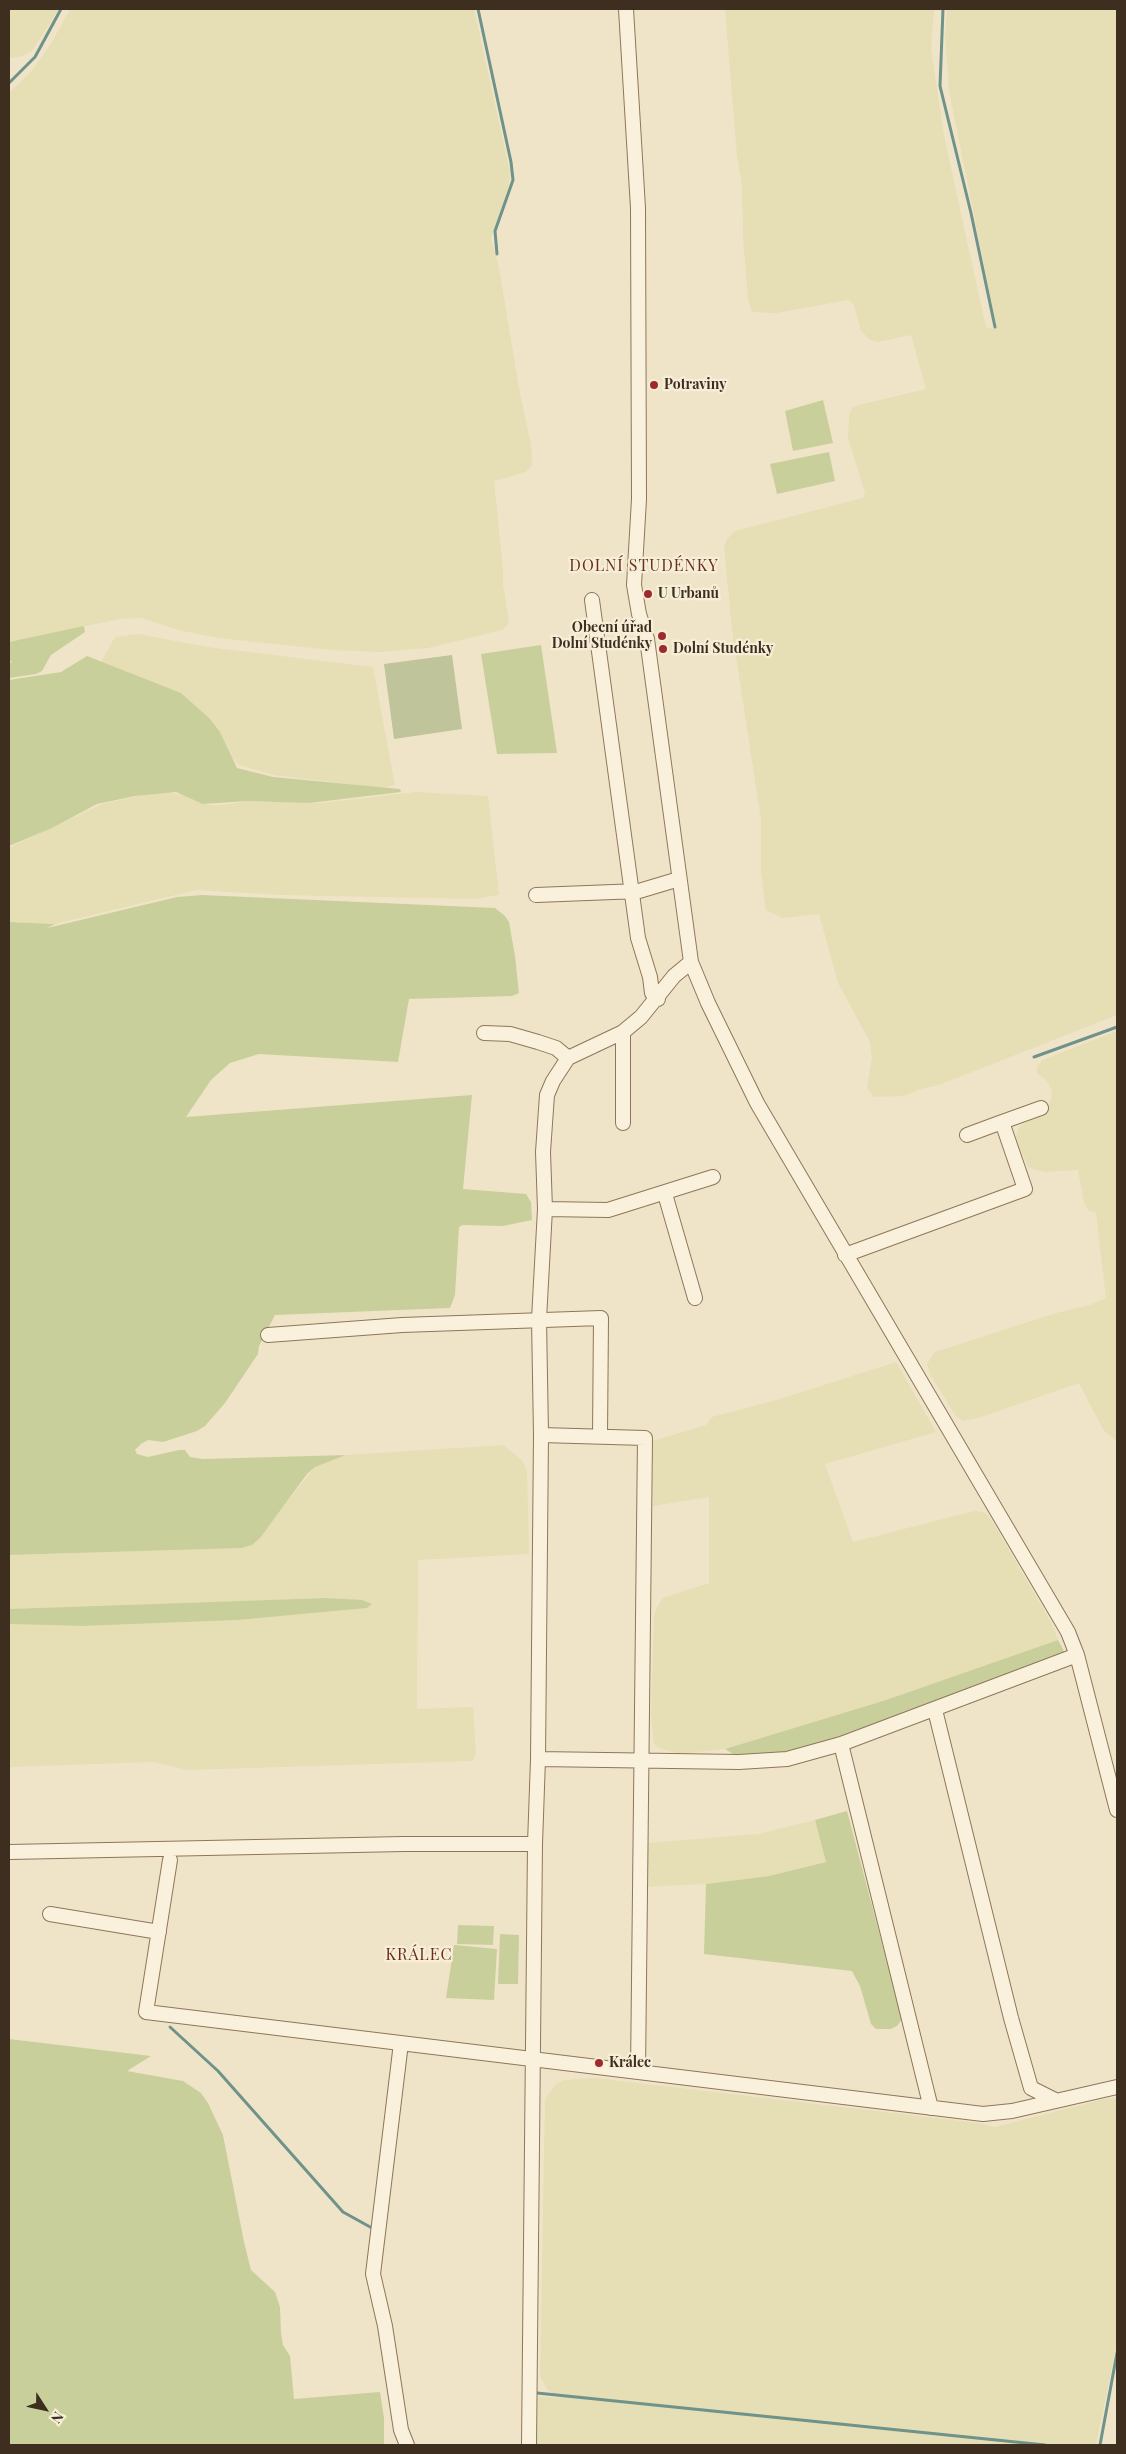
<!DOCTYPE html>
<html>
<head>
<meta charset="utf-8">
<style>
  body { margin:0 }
  #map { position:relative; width:1126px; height:2454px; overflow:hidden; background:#f0e4c8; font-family:"Playfair Display",serif }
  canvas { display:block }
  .frame { position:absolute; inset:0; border:10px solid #3d2e20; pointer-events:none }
  .north { position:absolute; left:20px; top:2384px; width:50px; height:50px; -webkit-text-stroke:4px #f7eed8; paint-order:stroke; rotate:125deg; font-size:14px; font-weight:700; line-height:20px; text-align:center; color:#3d2e20 }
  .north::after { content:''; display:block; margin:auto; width:18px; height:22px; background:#3d2e20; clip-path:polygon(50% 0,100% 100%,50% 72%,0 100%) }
</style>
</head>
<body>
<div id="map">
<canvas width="1126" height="2454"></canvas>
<div class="frame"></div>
<div class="north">N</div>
</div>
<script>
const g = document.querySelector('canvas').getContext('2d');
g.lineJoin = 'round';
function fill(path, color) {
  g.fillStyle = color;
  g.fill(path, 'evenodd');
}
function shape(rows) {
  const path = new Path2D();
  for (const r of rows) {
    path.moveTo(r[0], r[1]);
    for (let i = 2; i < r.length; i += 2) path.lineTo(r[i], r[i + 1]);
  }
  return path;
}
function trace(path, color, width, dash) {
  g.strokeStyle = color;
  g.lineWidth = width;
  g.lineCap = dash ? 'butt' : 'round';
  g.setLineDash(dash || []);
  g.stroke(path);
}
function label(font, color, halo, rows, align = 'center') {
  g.font = font + ' "Playfair Display",serif';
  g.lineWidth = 4.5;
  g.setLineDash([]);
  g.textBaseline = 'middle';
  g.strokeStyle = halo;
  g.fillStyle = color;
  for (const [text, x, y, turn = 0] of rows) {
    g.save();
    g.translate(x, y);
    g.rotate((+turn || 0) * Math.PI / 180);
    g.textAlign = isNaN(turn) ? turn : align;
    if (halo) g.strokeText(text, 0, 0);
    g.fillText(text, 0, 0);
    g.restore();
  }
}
fill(shape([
  [9,9,59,9,32,51,20,57,9,58],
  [70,9,474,9,510,172,509,185,491,238,499,268,519,388,531,445,532,465,526,472,494,481,503,569,503,584,509,623,502,630,428,648,379,652,330,650,219,638,178,630,141,618,120,619,9,642,9,93,32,70,52,42],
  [725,9,934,9,931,49,945,141,986,327,993,329,996,325,949,91,945,34,947,9,1117,9,1117,1015,939,1085,921,1089,904,1096,874,1097,867,1087,872,1058,870,1042,838,983,819,914,783,918,766,910,761,872,761,820,732,630,724,547,727,539,735,531,863,498,865,493,848,438,849,415,853,407,863,404,926,389,911,335,878,342,870,340,861,331,854,305,849,300,776,313,752,312,748,299,743,237,742,186,737,156],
  [139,634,207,647,373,667,395,785,381,788,274,775,239,765,232,757,220,732,181,693,101,662,115,637],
  [416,792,488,796,499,895,475,899,280,895,197,890,55,924,9,922,9,848,102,804,147,794,171,793,186,795,208,805,223,805,247,801,320,803],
  [1117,1031,1117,1441,1104,1431,1079,1383,978,1418,963,1421,955,1415,930,1374,927,1364,935,1352,1056,1313,1090,1305,1106,1298,1096,1213,1088,1210,1084,1202,1078,1170,1046,1172,1029,1168,1015,1138,1020,1126,1044,1113,1051,1101,1052,1091,1048,1082,1037,1073,1037,1067,1042,1060],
  [896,1362,936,1432,825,1464,853,1542,974,1511,984,1512,991,1519,1051,1622,1058,1640,886,1700,725,1749,679,1754,659,1748,654,1744,651,1716,654,1617,656,1609,663,1598,709,1583,709,1497,653,1506,653,1441,706,1425,712,1417,780,1399],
  [503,1445,521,1459,527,1470,529,1554,418,1560,417,1709,473,1707,476,1753,473,1761,187,1770,154,1762,9,1767,9,1624,82,1626,238,1620,367,1608,371,1604,325,1598,9,1609,9,1555,242,1548,252,1545,315,1467,346,1455],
  [815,1820,826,1862,769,1876,706,1884,646,1887,647,1843,758,1834],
  [595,2078,978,2123,995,2127,1104,2099,1117,2098,1117,2343,1096,2445,535,2445,536,2396,560,2398,547,2389,540,2376,545,2099,556,2084,564,2080]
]), '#e6deb5');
fill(shape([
  [823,400,833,443,793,451,785,411],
  [829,452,835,481,777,494,770,464],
  [84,626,85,632,51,655,42,671,36,674,9,678,9,664,12,661,9,661,9,642],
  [541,645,557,753,497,754,481,654],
  [87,656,181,693,210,719,220,732,237,768,273,777,400,789,401,792,309,803,247,801,203,804,176,792,135,796,97,804,52,828,9,846,9,680,61,672],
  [202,895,495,908,505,916,509,922,515,956,519,993,512,996,409,999,398,1062,259,1054,230,1063,211,1080,186,1117,472,1095,463,1189,526,1194,531,1202,532,1220,503,1226,463,1225,459,1227,455,1295,450,1308,275,1315,259,1346,258,1354,225,1403,205,1426,197,1431,163,1442,148,1440,141,1444,135,1450,137,1454,148,1457,179,1450,185,1450,190,1457,203,1459,346,1455,315,1467,307,1474,260,1538,252,1545,242,1548,9,1555,9,922,55,924,47,928,177,897],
  [325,1598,362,1600,372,1604,367,1608,238,1620,82,1626,9,1624,9,1609],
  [1058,1640,1065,1653,897,1719,790,1754,738,1757,725,1749,886,1700],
  [847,1811,902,2019,897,2026,891,2029,876,2029,871,2024,860,1986,852,1971,704,1954,706,1884,769,1876,826,1862,815,1820],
  [458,1925,494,1926,493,1945,457,1944],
  [500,1934,519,1935,518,1984,498,1984],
  [454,1945,497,1949,494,2000,446,1998],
  [9,2039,151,2056,127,2071,183,2081,201,2093,208,2103,223,2135,244,2242,251,2270,275,2292,280,2307,281,2333,283,2345,290,2356,294,2399,380,2392,384,2418,384,2445,9,2445]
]), '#c9cf9b');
fill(shape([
  [452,655,462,729,394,739,384,664]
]), '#bfc49a');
trace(shape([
  [478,9,511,162,513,180,495,231,497,254],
  [943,9,940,86,971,213,995,327],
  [9,83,35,57,61,9],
  [1034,1057,1117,1027],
  [170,2027,218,2071,343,2212,372,2228],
  [537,2393,1045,2445],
  [1100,2445,1117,2353]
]), '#6f938a', 3);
const minor = shape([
  [626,9,638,208,639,499,634,585,639,614,647,639,691,962,708,1003,757,1103,1068,1632,1077,1655,1117,1810],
  [592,600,638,938,650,977,652,993,658,999],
  [536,895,639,891,679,879],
  [484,1033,510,1034,538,1042,556,1048,568,1058],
  [623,1123,623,1032],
  [967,1135,1002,1122],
  [665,1194,695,1298],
  [545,1209,608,1210,713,1177],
  [845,1255,1025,1189,1002,1122,1041,1108],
  [268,1335,402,1325,601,1318,600,1436],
  [541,1435,645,1438,638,2071],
  [935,1710,1011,2018,1031,2088,1055,2100],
  [841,1744,931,2108],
  [538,1759,739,1762,787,1759,841,1744,1077,1655],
  [9,1852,404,1844,535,1844],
  [170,1860,146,2012,983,2114,1012,2111,1117,2087],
  [50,1914,159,1932],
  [401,2043,373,2274,385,2326,401,2430,407,2445],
  [529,2445,535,1844,538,1759,541,1435,539,1319,545,1209,543,1152,547,1095,553,1081,568,1058,623,1032,641,1017,674,976,691,962]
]);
trace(minor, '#8d765c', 16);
trace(minor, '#faf1dc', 14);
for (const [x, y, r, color] of [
  [654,385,5,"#9e2a2b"],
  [648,594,5,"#9e2a2b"],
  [662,636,5,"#9e2a2b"],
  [663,649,5,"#9e2a2b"],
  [599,2063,5,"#9e2a2b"]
]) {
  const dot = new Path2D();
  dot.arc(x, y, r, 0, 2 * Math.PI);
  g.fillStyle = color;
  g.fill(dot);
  trace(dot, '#f7eed8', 2);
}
label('bold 14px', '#3d2e20', '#f7eed8', [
  ["Potraviny",664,385],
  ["U Urbanů",658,594],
  ["Obecní úřad",652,628,"right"],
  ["Dolní Studénky",652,644,"right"],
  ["Dolní Studénky",673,649],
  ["Králec",609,2063]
], 'left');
g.letterSpacing = '1px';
label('16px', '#6b2e1e', '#f7eed8', [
  ["DOLNÍ STUDÉNKY",644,566],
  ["KRÁLEC",419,1955]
]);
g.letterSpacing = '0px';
</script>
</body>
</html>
